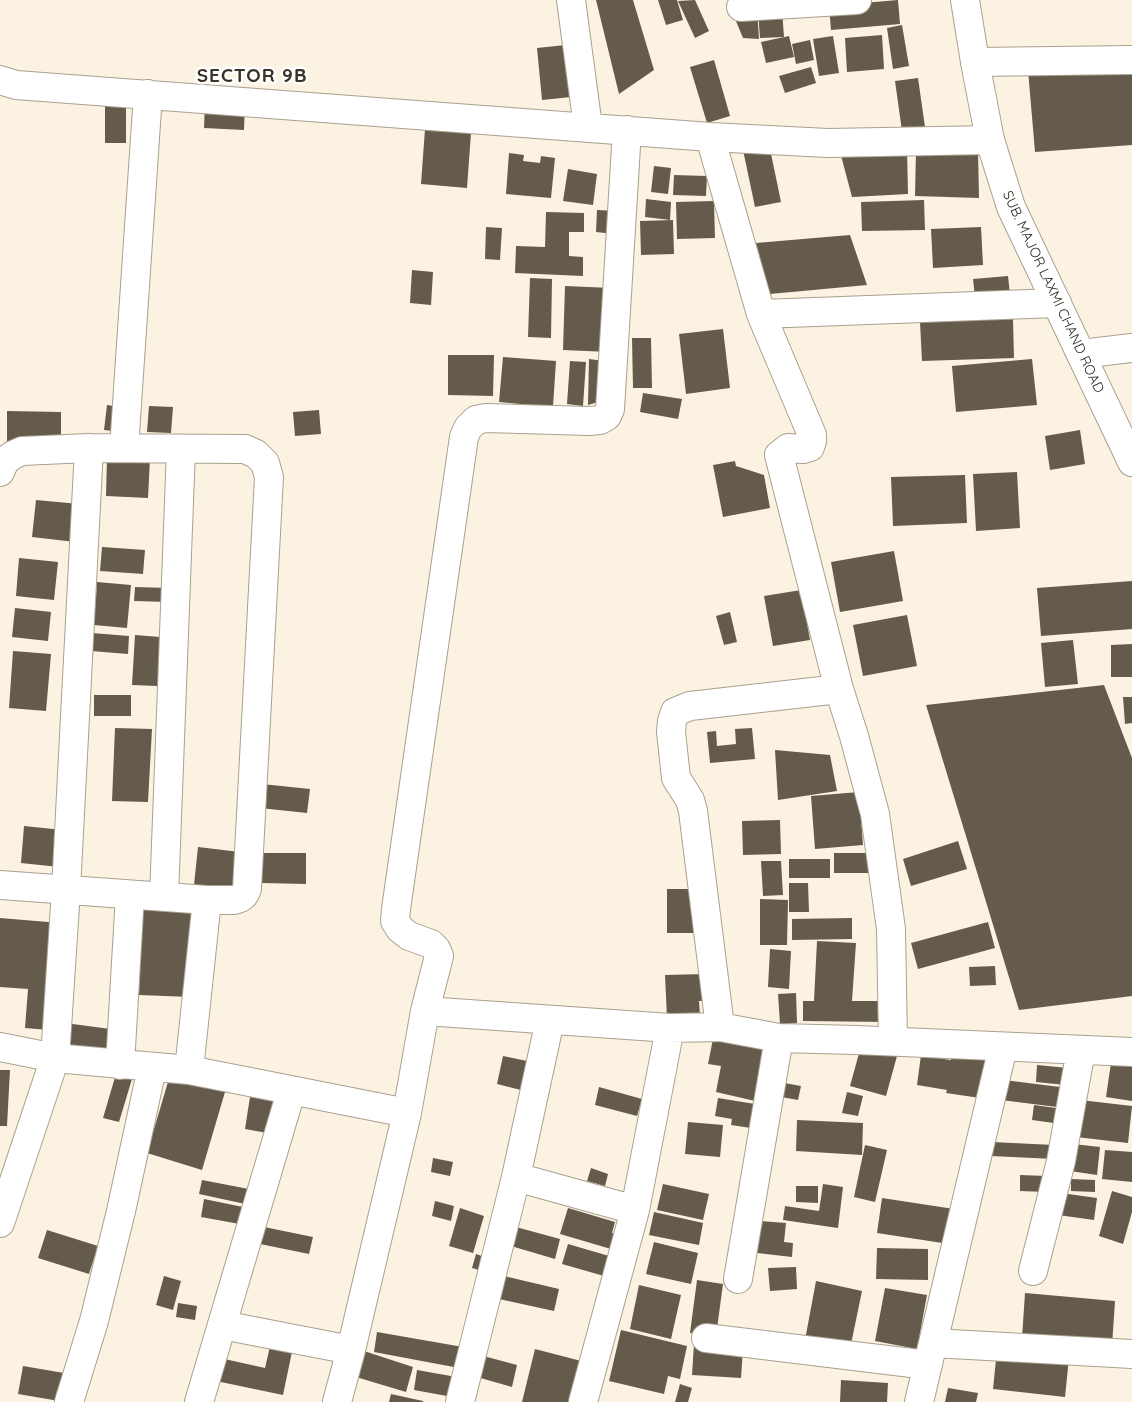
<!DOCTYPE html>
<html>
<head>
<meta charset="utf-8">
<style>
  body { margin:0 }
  canvas { display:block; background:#fcf2e1 }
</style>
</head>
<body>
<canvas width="1132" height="1402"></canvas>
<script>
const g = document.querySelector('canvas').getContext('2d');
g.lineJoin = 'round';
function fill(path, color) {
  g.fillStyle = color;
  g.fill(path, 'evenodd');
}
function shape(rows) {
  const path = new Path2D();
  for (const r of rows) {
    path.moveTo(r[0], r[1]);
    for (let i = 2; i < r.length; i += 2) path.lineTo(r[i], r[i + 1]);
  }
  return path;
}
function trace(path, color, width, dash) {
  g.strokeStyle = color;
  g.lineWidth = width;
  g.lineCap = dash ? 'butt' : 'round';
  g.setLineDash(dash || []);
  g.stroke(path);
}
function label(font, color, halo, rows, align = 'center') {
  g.font = font + ' Quicksand,sans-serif';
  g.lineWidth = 5;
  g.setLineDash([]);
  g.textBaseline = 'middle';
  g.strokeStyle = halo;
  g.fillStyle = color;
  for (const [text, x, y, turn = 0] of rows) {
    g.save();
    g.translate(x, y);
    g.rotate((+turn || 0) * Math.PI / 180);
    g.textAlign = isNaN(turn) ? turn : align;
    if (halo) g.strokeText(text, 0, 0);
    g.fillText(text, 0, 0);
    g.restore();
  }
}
fill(shape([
  [596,0,633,0,654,70,619,94],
  [658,0,677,0,683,20,666,25],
  [695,0,709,31,695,38,678,1],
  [898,0,900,24,831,30,829,6],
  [757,9,759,39,743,38,733,14],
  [782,9,784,37,760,38,758,11],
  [902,25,909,66,893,69,887,28],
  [882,35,884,69,847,72,845,38],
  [789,36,794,57,766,63,761,42],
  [833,36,839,73,819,76,813,39],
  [810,40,814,60,796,64,792,44],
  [575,44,581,96,542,100,537,48],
  [714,60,730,116,707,123,690,67],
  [1132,63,1132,145,1035,152,1028,70],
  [811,67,816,83,785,93,779,76],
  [918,78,925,127,902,131,895,81],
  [205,101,245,104,244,130,204,128],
  [105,106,126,106,126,143,105,143],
  [425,129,471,133,467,188,421,184],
  [769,144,781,202,755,207,743,150],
  [839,148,907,149,908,194,852,197],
  [916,150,978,150,979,198,915,196],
  [509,153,524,155,523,161,540,163,541,156,555,158,551,198,506,194],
  [654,166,671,168,668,194,651,192],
  [568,169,597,174,593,205,563,201],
  [674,175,707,176,706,196,673,195],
  [646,199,671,202,670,220,645,217],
  [924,200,925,230,862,231,861,202],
  [714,201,715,238,677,239,676,202],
  [597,210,616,211,614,234,596,232],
  [546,212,584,213,584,232,569,232,569,256,583,257,583,276,515,273,516,246,545,247],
  [673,220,674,254,641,255,640,221],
  [486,227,502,228,500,260,485,259],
  [981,227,983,265,933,268,931,229],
  [850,235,867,285,770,294,756,243],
  [412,270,433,272,431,305,410,303],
  [1008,276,1011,303,976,306,973,279],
  [530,278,552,279,551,338,528,337],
  [565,286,611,288,609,352,563,350],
  [1013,319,1014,358,922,361,920,322],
  [723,329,730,388,686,394,679,334],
  [632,338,651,338,652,388,633,388],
  [448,355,494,355,493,396,448,395],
  [503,357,556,361,553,407,499,402],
  [589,359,604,361,602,401,588,405],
  [1032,359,1037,405,956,412,952,366],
  [570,361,586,362,583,406,567,404],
  [643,393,682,399,678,419,640,412],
  [107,405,126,408,122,432,104,430],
  [149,406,173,407,171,433,147,432],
  [319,410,321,434,295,436,293,412],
  [7,411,61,412,61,446,7,446],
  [1080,430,1085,464,1050,470,1045,436],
  [107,458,150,459,148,498,106,496],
  [735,461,736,466,764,475,770,508,723,517,713,465],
  [1017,472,1020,528,976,531,973,474],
  [965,475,967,523,893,526,891,477],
  [36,500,79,504,75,542,32,537],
  [102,547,145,550,143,574,100,571],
  [894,551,903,601,840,612,831,562],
  [19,558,58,562,54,600,16,596],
  [1132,581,1132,629,1041,636,1037,588],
  [97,582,131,585,127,628,94,625],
  [135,587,169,588,169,602,134,601],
  [801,590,810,640,773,646,764,596],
  [15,608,51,612,48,641,12,637],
  [730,612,737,642,724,645,716,616],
  [907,615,917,666,863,676,853,625],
  [92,633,129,636,128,654,91,651],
  [135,635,160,637,158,686,132,685],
  [1073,640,1078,684,1045,687,1041,643],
  [1132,644,1132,677,1111,677,1111,645],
  [13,651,51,654,46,711,9,708],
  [1104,685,1132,758,1132,996,1019,1010,926,705],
  [94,695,131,695,131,716,94,716],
  [1123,697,1132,697,1132,723,1125,724],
  [115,728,152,729,148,802,112,801],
  [752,728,755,759,710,763,707,732,716,731,717,746,736,744,735,729],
  [775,750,830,755,837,791,778,800],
  [262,784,310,789,307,813,260,808],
  [859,792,863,845,815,849,811,796],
  [780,820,781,854,743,855,742,821],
  [24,826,63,830,59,867,21,863],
  [958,841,967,869,911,886,903,859],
  [198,847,240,852,235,889,194,885],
  [262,853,306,853,306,884,262,883],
  [834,853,872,853,873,873,834,873],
  [789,859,830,859,830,878,789,878],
  [761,861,781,861,783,895,763,896],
  [789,883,808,883,809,912,789,912],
  [667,889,696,889,696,933,667,933],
  [760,899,788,900,787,945,760,945],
  [142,903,194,905,191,997,139,995],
  [0,918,60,923,49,1030,25,1028,28,989,0,987],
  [852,918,852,939,792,940,792,919],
  [988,922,995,948,918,969,911,943],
  [817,941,856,943,852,1001,885,1001,885,1022,803,1021,803,1001,814,1001],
  [770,949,791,951,789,989,768,987],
  [995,966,996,985,970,986,969,967],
  [705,974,706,1001,699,1001,700,1016,667,1018,665,975],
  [796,993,797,1023,780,1024,778,994],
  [65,1023,118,1030,115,1057,62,1050],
  [715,1029,767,1040,755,1101,716,1092,721,1066,708,1064],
  [861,1046,897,1056,886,1096,850,1086],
  [953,1048,992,1049,980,1098,946,1093,947,1090,917,1085,921,1055,937,1049,936,1058,951,1060],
  [503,1056,532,1062,525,1091,497,1084],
  [1112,1056,1132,1059,1132,1101,1106,1097],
  [1037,1065,1068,1068,1066,1085,1036,1082],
  [0,1070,10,1070,7,1126,0,1126],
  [116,1074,132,1079,119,1122,103,1118],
  [170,1075,225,1092,202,1170,147,1153],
  [996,1079,1060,1087,1057,1107,993,1099],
  [779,1082,801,1086,798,1100,776,1096],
  [599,1087,642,1099,637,1116,595,1105],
  [847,1092,863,1096,858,1116,842,1113],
  [250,1097,274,1101,267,1133,245,1129],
  [718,1098,755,1104,751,1128,731,1125,732,1119,715,1116],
  [1080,1100,1132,1106,1128,1143,1076,1137],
  [1034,1105,1063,1109,1061,1124,1032,1120],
  [797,1120,863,1123,862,1155,796,1151],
  [688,1122,723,1125,720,1157,685,1154],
  [992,1142,1054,1145,1054,1159,991,1156],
  [1073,1144,1100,1147,1097,1175,1070,1171],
  [865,1145,887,1150,875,1202,854,1197],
  [1105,1150,1132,1152,1132,1182,1102,1179],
  [433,1158,453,1162,450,1176,431,1172],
  [591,1168,608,1174,605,1186,587,1181],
  [1020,1175,1047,1176,1046,1192,1020,1191],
  [1071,1179,1095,1180,1095,1192,1071,1191],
  [202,1180,254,1190,250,1205,199,1194],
  [663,1184,709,1194,703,1220,657,1210],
  [823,1184,843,1187,838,1228,783,1220,785,1206,819,1211],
  [796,1186,818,1186,818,1203,796,1202],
  [1112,1191,1132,1197,1132,1212,1123,1244,1099,1236],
  [1061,1193,1097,1198,1094,1220,1058,1215],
  [882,1198,954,1209,949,1244,877,1233],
  [204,1199,248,1208,245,1225,201,1217],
  [435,1201,454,1206,451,1221,432,1216],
  [460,1208,484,1216,473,1253,449,1246],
  [568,1208,615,1222,612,1233,616,1234,611,1249,560,1234],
  [654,1212,703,1223,699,1245,649,1235],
  [760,1221,786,1223,784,1242,793,1243,792,1257,757,1253],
  [264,1227,313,1237,309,1254,260,1244],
  [516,1227,560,1239,555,1259,511,1246],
  [47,1230,98,1246,89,1274,38,1258],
  [654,1242,698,1253,691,1284,646,1274],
  [568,1244,609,1256,604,1276,562,1264],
  [877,1248,928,1249,928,1280,876,1279],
  [476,1254,493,1260,489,1273,472,1268],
  [796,1267,797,1289,770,1291,768,1268],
  [164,1276,181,1281,173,1310,156,1305],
  [504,1276,559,1289,554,1311,499,1299],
  [697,1280,723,1284,716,1336,690,1333],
  [816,1281,862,1291,850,1349,805,1340],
  [639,1285,681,1295,671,1339,630,1329],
  [885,1288,927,1295,917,1349,875,1341],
  [1025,1293,1115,1301,1112,1346,1022,1338],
  [178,1303,197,1306,195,1320,176,1317],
  [621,1330,687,1346,680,1379,668,1376,664,1394,609,1381],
  [377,1332,463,1347,459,1368,374,1352],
  [271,1342,293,1347,283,1395,216,1381,220,1358,265,1368],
  [694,1344,743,1348,741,1378,692,1375],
  [535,1349,585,1362,571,1402,522,1402],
  [997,1350,1069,1358,1065,1397,993,1389],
  [364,1351,413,1367,406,1392,356,1377],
  [476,1354,517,1365,512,1387,470,1375],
  [23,1366,64,1373,59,1401,18,1394],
  [417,1370,462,1378,458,1398,414,1390],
  [841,1380,888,1383,887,1402,840,1402],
  [680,1384,692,1388,688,1402,675,1402],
  [948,1388,978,1393,976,1402,945,1402],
  [391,1394,423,1401,423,1402,389,1402]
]), '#645b4d');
const minor = shape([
  [571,0,588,127],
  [741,7,857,0],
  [975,62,1132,60],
  [0,80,16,85,710,137,828,143,990,140],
  [710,137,761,314],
  [1081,354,1132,348],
  [124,448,148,94],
  [0,472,5,461,13,455,22,451,89,448,245,449,256,454,265,463,269,477,247,889,244,895,240,898,234,900,207,900,0,885],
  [164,897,181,449],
  [425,1011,439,956,436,949,431,944,409,936,400,929,395,921,396,909,464,437,468,428,476,420,486,418,589,421,600,420,607,416,610,409,627,130],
  [720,1027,693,811,690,800,676,778,671,732,672,721,675,712,690,706,839,689],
  [893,1041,891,929,875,814,854,736,839,689,779,455,788,448,803,449,810,447,812,441,812,435,761,314,1057,303],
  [0,1047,55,1058,189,1070,407,1113],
  [120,1065,130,895],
  [189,1070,207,900],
  [516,1177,635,1210],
  [0,1223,55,1058,66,890,89,448],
  [1033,1271,1061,1161,1081,1050],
  [738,1279,779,1038],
  [222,1325,351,1350],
  [706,1338,928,1365],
  [933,1343,1132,1354],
  [69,1402,94,1321,121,1211,152,1068],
  [199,1402,291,1092],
  [337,1402,351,1350,407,1113,425,1011,670,1028,720,1027,779,1038,856,1040,1132,1052],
  [460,1402,516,1177,550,1020],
  [583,1402,635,1210,670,1028],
  [919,1402,1003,1047]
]);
const major = shape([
  [965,0,975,62,990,140,1011,207,1132,462]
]);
trace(minor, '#a9a090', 30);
trace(major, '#a9a090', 30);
trace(minor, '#fff', 28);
trace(major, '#fff', 28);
label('14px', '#2a2620', '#fff', [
  ["SUB. MAJOR LAXMI CHAND ROAD",1053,292,65]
]);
g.letterSpacing = '1px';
label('bold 19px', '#3a3225', '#fff', [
  ["SECTOR 9B",252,76]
]);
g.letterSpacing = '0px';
</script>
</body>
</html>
